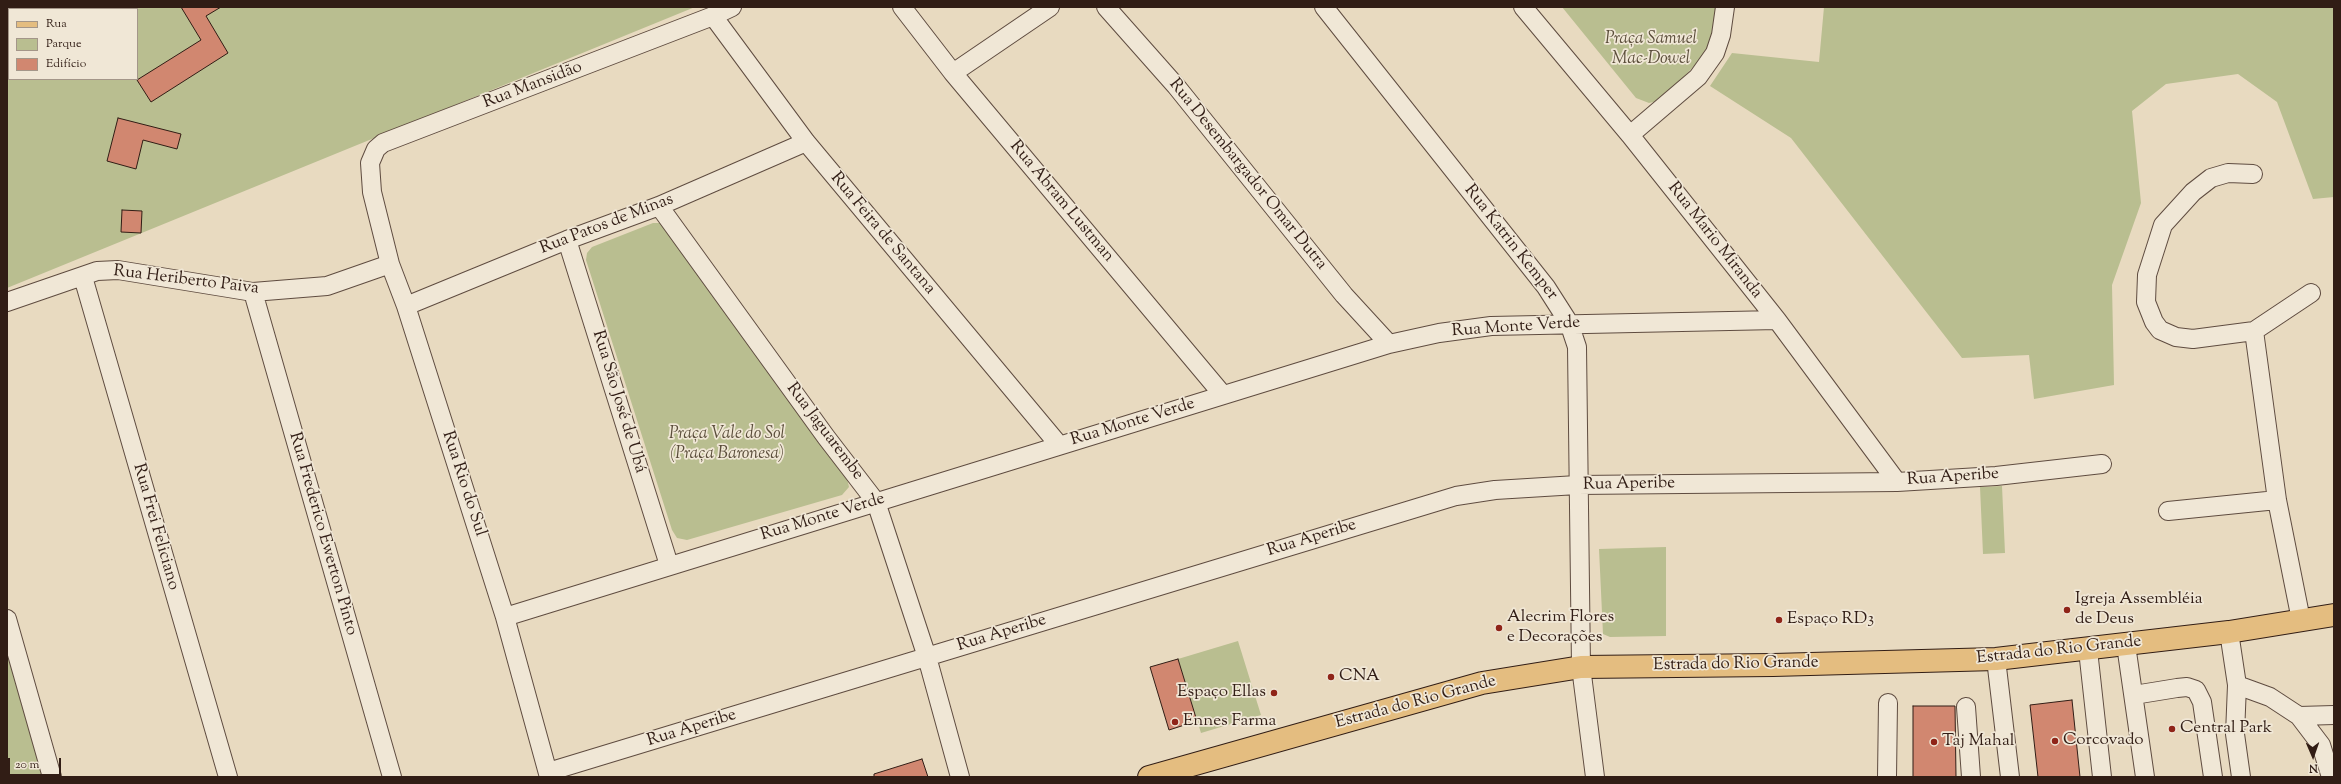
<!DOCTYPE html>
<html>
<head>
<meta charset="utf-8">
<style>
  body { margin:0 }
  #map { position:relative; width:2341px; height:784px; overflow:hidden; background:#e8dac0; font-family:"Sorts Mill Goudy",serif }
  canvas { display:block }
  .frame { position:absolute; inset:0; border:8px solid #311d15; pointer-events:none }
  .legend { position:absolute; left:8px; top:8px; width:130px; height:72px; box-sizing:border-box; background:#f0e7d6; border:1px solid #a49689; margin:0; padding:5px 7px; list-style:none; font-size:12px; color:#311d15 }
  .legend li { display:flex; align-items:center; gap:8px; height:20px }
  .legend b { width:20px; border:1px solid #a49689 }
  .north { position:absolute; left:2293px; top:736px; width:40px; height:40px; -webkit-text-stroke:3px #f0e7d6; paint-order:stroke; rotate:178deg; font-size:11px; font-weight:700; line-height:16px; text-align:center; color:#311d15 }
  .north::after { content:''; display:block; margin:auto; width:14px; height:18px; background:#311d15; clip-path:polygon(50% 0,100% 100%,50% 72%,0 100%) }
  .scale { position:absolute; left:8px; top:758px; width:53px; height:18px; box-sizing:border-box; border:2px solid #311d15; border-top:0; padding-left:5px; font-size:12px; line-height:14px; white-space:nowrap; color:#311d15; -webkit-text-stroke:3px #f0e7d6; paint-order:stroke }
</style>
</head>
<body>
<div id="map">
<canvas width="2341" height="784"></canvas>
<div class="frame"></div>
<ul class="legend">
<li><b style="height:5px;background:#e4bd80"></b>Rua</li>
<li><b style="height:11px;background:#b9be90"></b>Parque</li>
<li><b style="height:11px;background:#d18770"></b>Edifício</li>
</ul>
<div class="north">N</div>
<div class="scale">20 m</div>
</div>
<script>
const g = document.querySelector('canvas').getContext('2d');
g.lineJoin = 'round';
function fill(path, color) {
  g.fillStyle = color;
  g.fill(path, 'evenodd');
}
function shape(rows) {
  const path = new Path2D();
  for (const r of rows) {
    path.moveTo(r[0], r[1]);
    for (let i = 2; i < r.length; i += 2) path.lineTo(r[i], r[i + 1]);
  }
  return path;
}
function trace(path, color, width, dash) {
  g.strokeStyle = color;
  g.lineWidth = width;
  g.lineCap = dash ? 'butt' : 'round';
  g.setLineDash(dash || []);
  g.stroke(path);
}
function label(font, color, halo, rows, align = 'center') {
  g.font = font + ' "Sorts Mill Goudy",serif';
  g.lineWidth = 3.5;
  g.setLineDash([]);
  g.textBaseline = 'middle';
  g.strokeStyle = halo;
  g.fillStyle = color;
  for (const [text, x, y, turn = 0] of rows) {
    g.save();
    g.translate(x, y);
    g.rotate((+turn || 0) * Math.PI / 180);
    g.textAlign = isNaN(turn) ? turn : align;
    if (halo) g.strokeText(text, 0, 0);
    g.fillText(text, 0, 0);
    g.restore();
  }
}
fill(shape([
  [7,7,695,7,7,288],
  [9,9,137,9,137,79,9,79],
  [1562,7,1720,7,1711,48,1662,100,1649,103,1636,98],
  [1824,7,2334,7,2334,197,2313,199,2277,102,2238,74,2166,84,2132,111,2141,203,2112,285,2114,385,2034,399,2029,355,1962,358,1791,138,1710,86,1732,53,1819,62],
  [653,223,662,223,847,478,849,487,842,495,687,540,677,538,672,530,586,260,587,253,592,247],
  [2002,486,2005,553,1983,554,1980,487],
  [1666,547,1666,636,1610,637,1603,634,1599,549],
  [7,624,51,777,7,777],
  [1238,641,1261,715,1201,733,1178,659]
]), '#b9be90');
const building = shape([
  [181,7,221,7,206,16,228,53,151,102,137,80,201,40,181,7],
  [118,118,181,134,177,149,143,140,136,169,107,161,118,118],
  [122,210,142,211,141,233,121,232,122,210],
  [1178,659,1197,721,1169,730,1150,667,1178,659],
  [2072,700,2080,777,2038,777,2030,705,2072,700],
  [1913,706,1955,706,1956,777,1913,777,1913,706],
  [922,759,928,777,874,777,874,774,922,759]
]);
fill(building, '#d18770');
trace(building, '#311d15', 1);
const minor = shape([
  [902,7,953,73,1223,395],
  [1106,7,1176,86,1344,295,1389,344],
  [1324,7,1546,287,1569,323,1577,347,1581,667,1595,777],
  [1523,7,1630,135,1777,320,1897,482],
  [713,16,806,142,1059,445],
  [953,73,1050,7],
  [1630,135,1698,77,1715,53,1721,35,1725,7],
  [2253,174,2228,173,2211,178,2193,192,2163,225,2147,275,2146,302,2154,322,2160,330,2176,337,2193,339,2254,331,2311,293],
  [659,206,826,437,876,502,927,657,960,777],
  [567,240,669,565],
  [83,277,228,777],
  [253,292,392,777],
  [7,302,97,271,118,270,253,292,327,286,390,264],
  [406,306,567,240,659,206,806,142],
  [2254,331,2277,500,2301,620],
  [2168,511,2277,500],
  [505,617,1389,344,1439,333,1491,326,1777,320],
  [7,619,52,777],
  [2229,632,2237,685,2235,734,2241,777],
  [2126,645,2145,777],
  [2088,650,2102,777],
  [1996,659,2010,777],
  [2237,685,2270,697,2299,716,2334,715],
  [2134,695,2177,688,2187,687,2196,690,2202,702,2213,777],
  [1966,707,1971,777],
  [2299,716,2321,745,2331,777],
  [548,772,1456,496,1495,490,1577,485,1897,482,1996,476,2102,464],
  [549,777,505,617,406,306,390,264,372,192,370,163,376,149,383,143,713,16,732,7],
  [1887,777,1888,703]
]);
const major = shape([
  [1149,777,1482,683,1581,667,1773,665,1996,659,2229,632,2334,615]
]);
trace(minor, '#5f4c40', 20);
trace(major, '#311d15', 24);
trace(shape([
  [103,9,105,7],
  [7,64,9,64]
]), '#311d15', 2.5, [3, 2]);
trace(minor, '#f0e7d6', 18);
trace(major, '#e4bd80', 22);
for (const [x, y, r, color] of [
  [2067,610,4,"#8f2418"],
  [1779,620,4,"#8f2418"],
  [1499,628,4,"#8f2418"],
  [1331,677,4,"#8f2418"],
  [1274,693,4,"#8f2418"],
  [1175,722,4,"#8f2418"],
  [2172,729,4,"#8f2418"],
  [2055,741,4,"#8f2418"],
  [1934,742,4,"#8f2418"]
]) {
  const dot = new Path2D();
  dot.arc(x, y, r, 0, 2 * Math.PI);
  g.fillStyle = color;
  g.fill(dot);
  trace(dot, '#f0e7d6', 1.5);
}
label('italic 17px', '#5a4d3a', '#f0e7d6', [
  ["Praça Samuel",1651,40],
  ["Mac-Dowel",1651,60],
  ["Praça Vale do Sol",727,435],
  ["(Praça Baronesa)",727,455]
]);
label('17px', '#311d15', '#f0e7d6', [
  ["Rua Mansidão",533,86,-21],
  ["Rua Desembargador Omar Dutra",1247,175,51],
  ["Rua Abram Lustman",1061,202,50],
  ["Rua Patos de Minas",607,225,-21],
  ["Rua Feira de Santana",882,234,50],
  ["Rua Mario Miranda",1714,241,52],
  ["Rua Katrin Kemper",1510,243,52],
  ["Rua Heriberto Paiva",186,281,7],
  ["Rua Monte Verde",1516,328,-4],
  ["Rua São José de Ubá",618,402,73],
  ["Rua Monte Verde",1133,423,-17],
  ["Rua Jaguarembe",824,432,53],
  ["Rua Aperibe",1953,478,-4],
  ["Rua Rio do Sul",463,484,72],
  ["Rua Aperibe",1629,485,-1],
  ["Rua Monte Verde",823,518,-17],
  ["Rua Frei Feliciano",155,527,74],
  ["Rua Frederico Ewerton Pinto",322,534,74],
  ["Rua Aperibe",1312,539,-17],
  ["Rua Aperibe",1002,634,-17],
  ["Estrada do Rio Grande",2059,651,-6],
  ["Estrada do Rio Grande",1736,665,-1],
  ["Estrada do Rio Grande",1416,703,-15],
  ["Rua Aperibe",692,729,-17]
]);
label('17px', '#311d15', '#f0e7d6', [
  ["Igreja Assembléia",2075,600],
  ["de Deus",2075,620],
  ["Alecrim Flores",1507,618],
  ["e Decorações",1507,638],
  ["Espaço RD3",1787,620],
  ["CNA",1339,677],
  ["Espaço Ellas",1266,693,"right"],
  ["Ennes Farma",1183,722],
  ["Central Park",2180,729],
  ["Corcovado",2063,741],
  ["Taj Mahal",1942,742]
], 'left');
</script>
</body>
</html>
